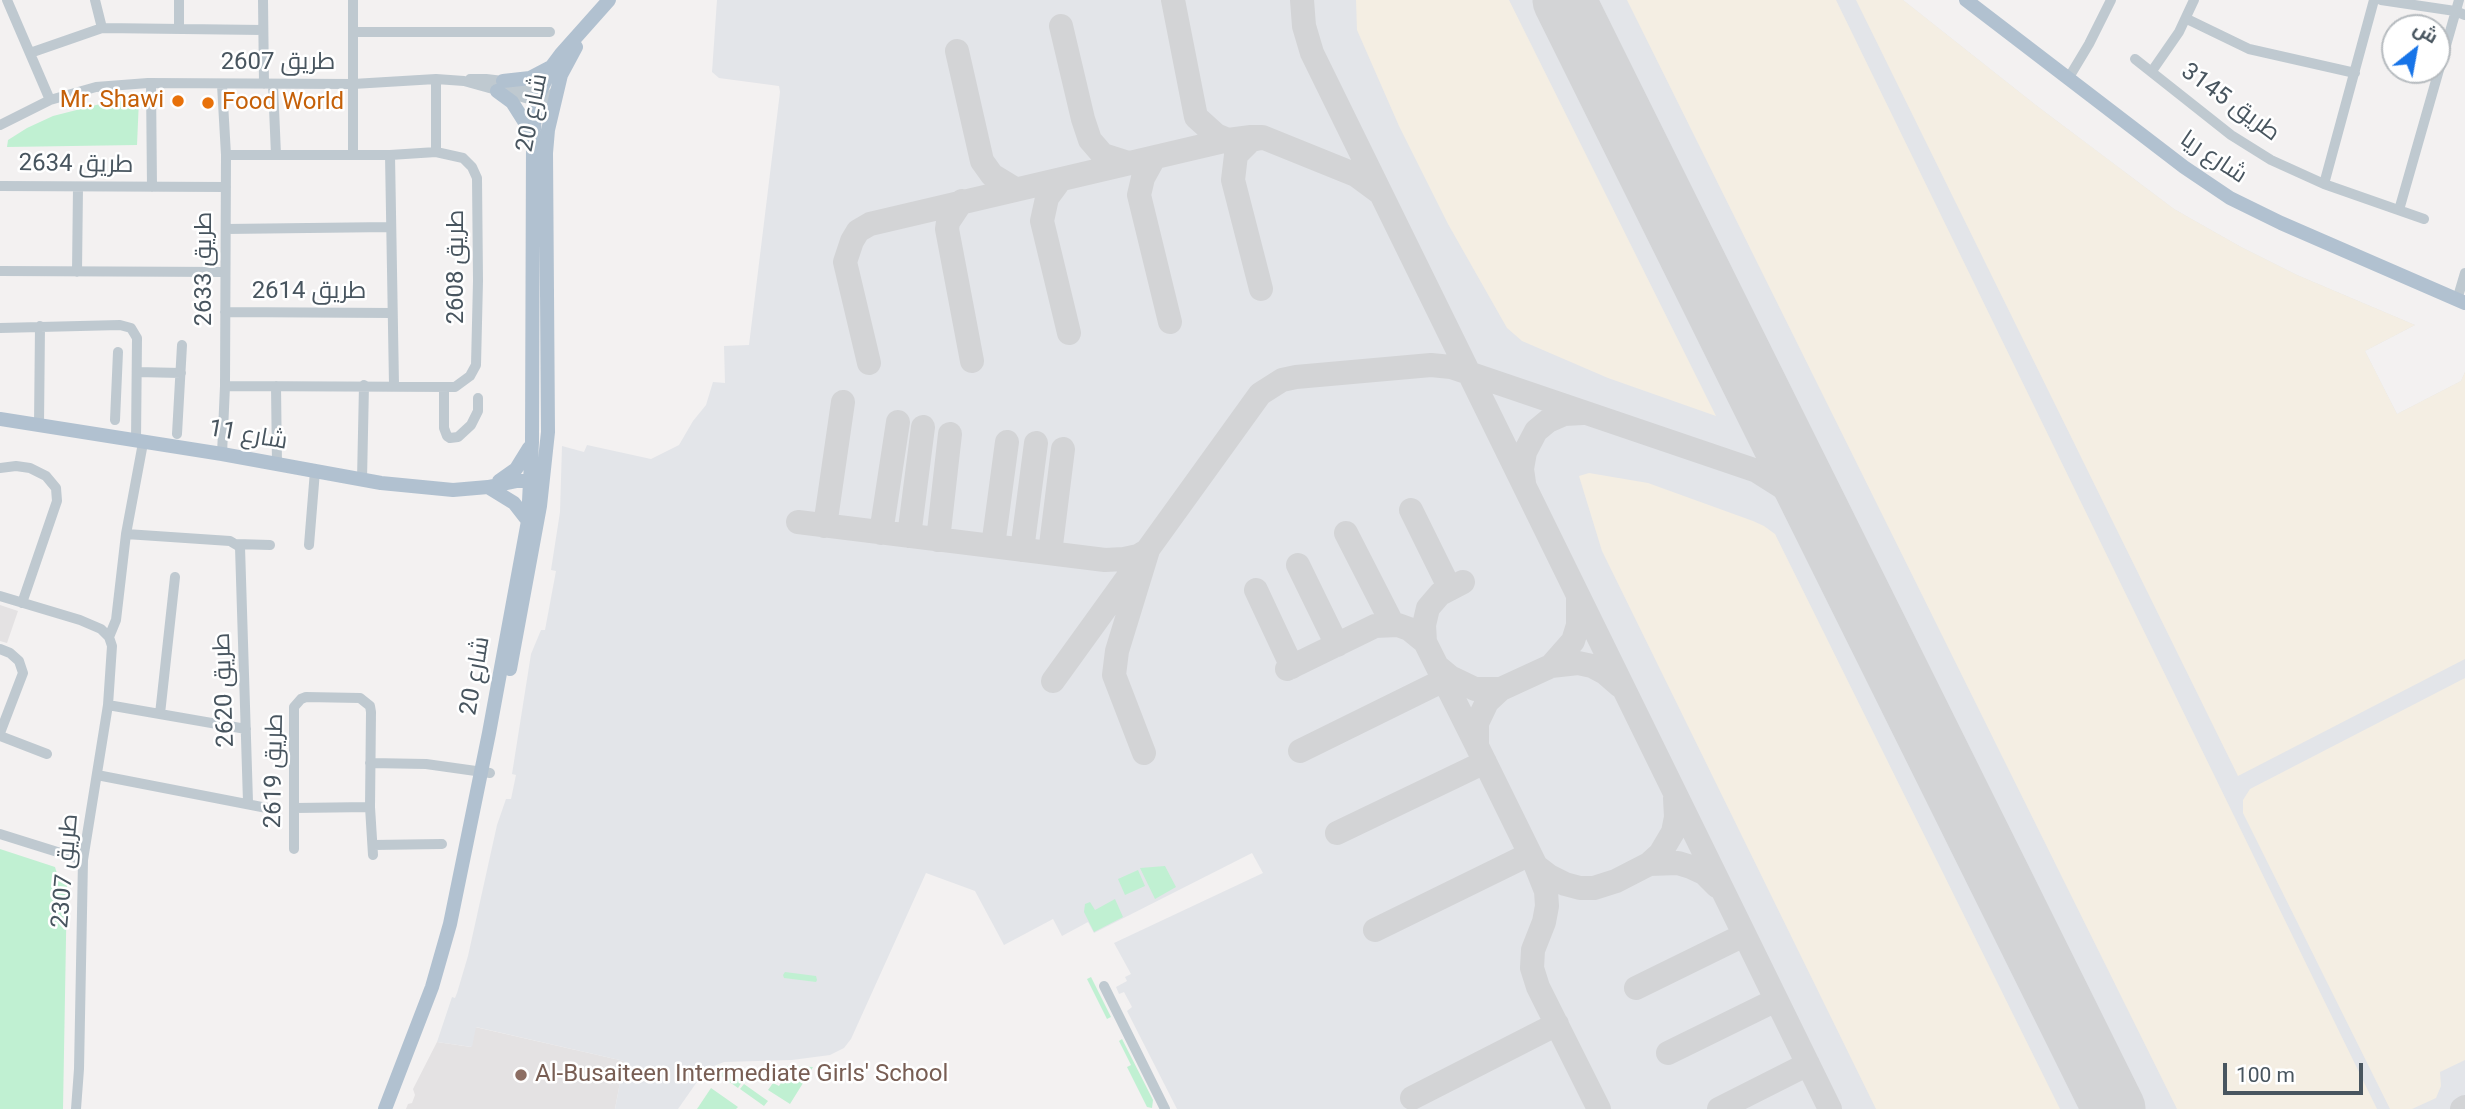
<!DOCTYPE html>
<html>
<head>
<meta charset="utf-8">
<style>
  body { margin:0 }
  #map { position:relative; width:2465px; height:1109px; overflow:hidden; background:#f3f1f1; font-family:Roboto,Cairo,sans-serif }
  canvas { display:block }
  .north { position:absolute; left:2381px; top:14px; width:70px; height:70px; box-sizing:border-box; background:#fff; border:2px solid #b6bbbf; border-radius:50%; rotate:31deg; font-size:19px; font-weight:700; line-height:28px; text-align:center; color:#48555f }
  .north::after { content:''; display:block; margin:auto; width:24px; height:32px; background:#1774e8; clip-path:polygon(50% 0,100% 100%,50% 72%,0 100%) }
  .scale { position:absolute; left:2223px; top:1063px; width:140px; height:32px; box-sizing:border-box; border:4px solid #48555f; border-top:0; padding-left:9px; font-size:21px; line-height:24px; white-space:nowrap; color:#48555f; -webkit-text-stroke:5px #fff; paint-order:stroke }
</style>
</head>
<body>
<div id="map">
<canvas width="2465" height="1109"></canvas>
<div class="north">ش</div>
<div class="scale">100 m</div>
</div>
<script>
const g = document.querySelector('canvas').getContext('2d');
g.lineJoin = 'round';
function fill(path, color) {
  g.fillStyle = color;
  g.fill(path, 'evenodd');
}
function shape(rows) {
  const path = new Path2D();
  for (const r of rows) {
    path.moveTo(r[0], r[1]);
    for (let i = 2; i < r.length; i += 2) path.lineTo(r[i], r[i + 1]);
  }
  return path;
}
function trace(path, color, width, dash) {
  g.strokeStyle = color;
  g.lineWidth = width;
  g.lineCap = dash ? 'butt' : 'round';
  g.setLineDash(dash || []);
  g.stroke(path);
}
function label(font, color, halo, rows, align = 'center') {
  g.font = font + ' Roboto,Cairo,sans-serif';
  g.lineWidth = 5;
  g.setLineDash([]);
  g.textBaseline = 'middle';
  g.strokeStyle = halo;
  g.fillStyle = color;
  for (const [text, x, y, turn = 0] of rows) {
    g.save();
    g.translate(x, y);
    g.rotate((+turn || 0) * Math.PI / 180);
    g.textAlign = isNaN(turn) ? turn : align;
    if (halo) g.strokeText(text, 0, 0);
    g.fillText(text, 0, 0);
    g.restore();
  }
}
fill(shape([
  [0,605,18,611,7,643,0,641],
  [475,1027,624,1061,615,1109,406,1109,408,1104,412,1103,415,1095,413,1089,437,1042,471,1047]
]), '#e4e2e3');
fill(shape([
  [717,0,1903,0,2037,106,2174,209,2241,247,2297,275,2415,325,2365,351,2397,414,2461,381,2465,372,2465,1109,1177,1109,1127,1011,1132,1007,1124,992,1119,994,1116,987,1127,981,1125,977,1131,974,1114,943,1263,873,1252,853,1094,933,1088,922,1062,936,1053,919,1004,945,975,891,926,873,851,1039,844,1048,830,1055,792,1060,724,1062,706,1069,678,1109,615,1109,624,1061,476,1027,472,1047,437,1042,452,997,455,998,457,993,468,956,497,825,506,799,511,799,516,775,512,774,531,654,541,630,545,630,556,571,551,570,560,512,562,446,584,452,587,445,651,459,679,445,693,421,706,405,713,382,725,383,724,346,749,345,780,92,779,86,719,78,712,72]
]), '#e3e5e9');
fill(shape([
  [139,99,137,145,7,147,8,140,27,128,53,116,104,103],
  [0,849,55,867,58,877,67,882,63,1109,0,1109],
  [1165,866,1176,887,1155,899,1140,868],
  [1138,870,1145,886,1125,895,1118,879],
  [1115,899,1123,917,1094,932,1084,912,1085,904,1090,902,1095,910],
  [785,972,816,976,817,980,816,982,784,978,783,975],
  [1091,977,1111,1017,1107,1019,1087,979],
  [1122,1039,1153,1100,1152,1108,1147,1107,1127,1067,1131,1065,1119,1041],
  [718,1065,742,1082,738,1088,714,1071],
  [785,1066,813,1067,790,1104,768,1090,773,1083,779,1086,784,1078,779,1075],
  [744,1084,768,1101,764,1106,740,1089],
  [711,1088,738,1107,736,1109,697,1109]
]), '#c0f0d2');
fill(shape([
  [1356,0,1509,0,1716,416,1608,378,1522,341,1507,328,1448,224,1399,126,1357,30],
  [1627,0,1836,0,2377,1109,2177,1109],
  [1856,0,1903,0,2037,106,2174,209,2241,247,2297,275,2415,325,2365,351,2397,414,2461,381,2465,372,2465,659,2238,776],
  [1589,473,1648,483,1753,521,1764,526,1775,534,2060,1109,1876,1109,1602,551,1579,476],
  [2465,678,2465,1060,2440,1072,2441,1086,2436,1098,2412,1109,2390,1109,2243,813,2243,800,2250,789]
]), '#f4eee3');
trace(shape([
  [1173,0,1196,117,1216,135,1228,140],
  [1302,0,1304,26,1312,53,1830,1109],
  [1061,26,1083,119,1090,140,1103,155,1128,163],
  [957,51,982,161,992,175,1015,189],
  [1154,158,1143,178,1139,195,1170,322],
  [1061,179,1047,198,1042,221,1069,333],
  [962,201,948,222,947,229,972,361],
  [1261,289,1233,180,1236,155,1251,140,1261,138],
  [869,363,845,262,852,241,858,231,870,224,1228,140,1251,137,1262,137,1356,175,1379,192],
  [1524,483,1522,469,1525,452,1536,431,1548,421,1564,414,1583,413],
  [1411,510,1450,589],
  [798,522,1105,560,1124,559,1138,556,1148,550,1117,651,1114,675,1144,753],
  [825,526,843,402],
  [881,533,898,422],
  [1346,533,1390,619],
  [909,536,923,427],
  [938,540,950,434],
  [993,546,1007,442],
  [1022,550,1036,443],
  [1050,553,1063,449],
  [1298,565,1337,645],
  [1256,590,1292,667],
  [1425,642,1424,625,1428,608,1440,594,1463,582],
  [1551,666,1578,663,1592,666,1605,673,1620,686],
  [1438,667,1450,677,1475,689,1501,689],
  [1287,669,1375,626,1398,625,1409,629,1425,642,1477,746,1477,723,1487,702,1501,689,1551,666,1573,641,1578,625,1578,598],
  [1053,681,1260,394,1282,380,1296,377,1431,365,1451,367,1757,471,1795,495,1827,530],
  [1477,746,1536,866,1546,891,1547,906,1544,922,1533,950,1532,968,1538,987,1599,1109],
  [1300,751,1444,680],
  [1337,833,1485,762],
  [1649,864,1678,863,1691,867,1704,873,1717,886],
  [1536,866,1549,876,1565,884,1580,888,1594,888,1616,881,1649,864,1660,854,1673,832,1676,817,1675,798],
  [1375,930,1530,854],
  [1636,988,1744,935],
  [1668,1053,1776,1000],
  [1412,1098,1557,1024],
  [1719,1109,1808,1064],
  [2462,1109,2465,1107]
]), '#d3d4d6', 24);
trace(shape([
  [1564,0,2114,1109]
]), '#d3d4d6', 63);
trace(shape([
  [7,0,50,100],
  [95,0,102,28],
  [179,0,179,27],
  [263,0,264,84],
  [2381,0,2455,11,2465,15],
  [2187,19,2249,49,2355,73],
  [353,32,550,32],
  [30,53,102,28,263,30],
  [2135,59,2231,135,2271,160,2324,184,2424,219],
  [2152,71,2179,32,2194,0],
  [436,79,436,152],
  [470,79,486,79,503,81,538,94,544,99],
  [2068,79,2089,44,2111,0],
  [151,83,152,187],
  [273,84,276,155],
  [0,125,50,100,96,87,148,83,353,84,436,79,464,81,536,101,547,98,557,90],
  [353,154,353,0],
  [390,155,394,385],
  [2324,184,2374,0],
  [0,186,226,187],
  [2399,210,2459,0],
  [226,229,390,227],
  [0,271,225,272],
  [77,272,78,187],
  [2457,300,2465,273],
  [225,312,392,313],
  [0,328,120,325,131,328,137,338,136,441],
  [137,372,181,373],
  [225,386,455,387,470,376,476,365,478,281,477,178,472,167,463,158,436,152,390,155,226,155],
  [276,386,277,465],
  [444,387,444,428,447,436,450,438,458,437,471,425,478,411,478,398],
  [115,420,118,352],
  [39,425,40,326],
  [177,434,182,345],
  [222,454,225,386,226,155,222,85],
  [0,468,16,466,30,468,46,476,56,488,57,501,22,603],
  [362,480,364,385],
  [126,534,230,541,240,547,248,802],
  [236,544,270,545],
  [309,545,315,471],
  [0,596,80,620,101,629,109,637,112,646,108,705,83,860,79,1069,76,1109],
  [109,637,116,620,126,534,143,443],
  [0,649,10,653,19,661,23,673,0,733],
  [108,705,246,729],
  [160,714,175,577],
  [0,736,47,754],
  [370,763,426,764,490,773],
  [97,775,272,809],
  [295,808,370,807],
  [0,834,83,860],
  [373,845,442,844],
  [294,849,294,707,301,699,306,697,360,698,370,706,371,712,370,807,373,855],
  [1104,986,1165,1109]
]), '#bfc9d0', 10);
trace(shape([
  [1966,0,2184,167,2230,198,2281,223,2465,303],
  [503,81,530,78,551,67],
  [497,91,512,102,524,121,530,136],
  [0,419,222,454,381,483,453,490,488,487,517,481,537,481],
  [499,481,516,469,529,448],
  [488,487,514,503,528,521],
  [510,669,540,506,548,432,546,153,548,130,561,75,576,47],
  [385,1109,432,987,450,924,489,733,528,521,532,442,533,143,536,101,552,66,561,54,609,0]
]), '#b1c1d0', 14);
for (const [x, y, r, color] of [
  [178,101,7,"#e8710a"],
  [208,103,7,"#e8710a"],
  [521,1075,7,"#8d6e63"]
]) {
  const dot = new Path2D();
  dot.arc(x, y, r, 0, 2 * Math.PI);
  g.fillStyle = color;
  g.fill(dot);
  trace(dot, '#fff', 2.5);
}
label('24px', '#48555f', '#fff', [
  ["طريق 2607",278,63],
  ["طريق 3145",2230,103,36],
  ["شارع 20",533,113,-79],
  ["شارع ريا",2213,158,34],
  ["طريق 2634",76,165,1],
  ["طريق 2608",457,267,-90],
  ["طريق 2633",205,269,-90],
  ["طريق 2614",309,292],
  ["شارع 11",248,436,10],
  ["شارع 20",476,676,-80],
  ["طريق 2620",225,690,-92],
  ["طريق 2619",275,771,-89],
  ["طريق 2307",66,871,-85]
]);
label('24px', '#c56008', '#fff', [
  ["Mr. Shawi",164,101],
  ["Food World",222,103,"left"]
], 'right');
label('24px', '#785e54', '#fff', [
  ["Al-Busaiteen Intermediate Girls' School",535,1075]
], 'left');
</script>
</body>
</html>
